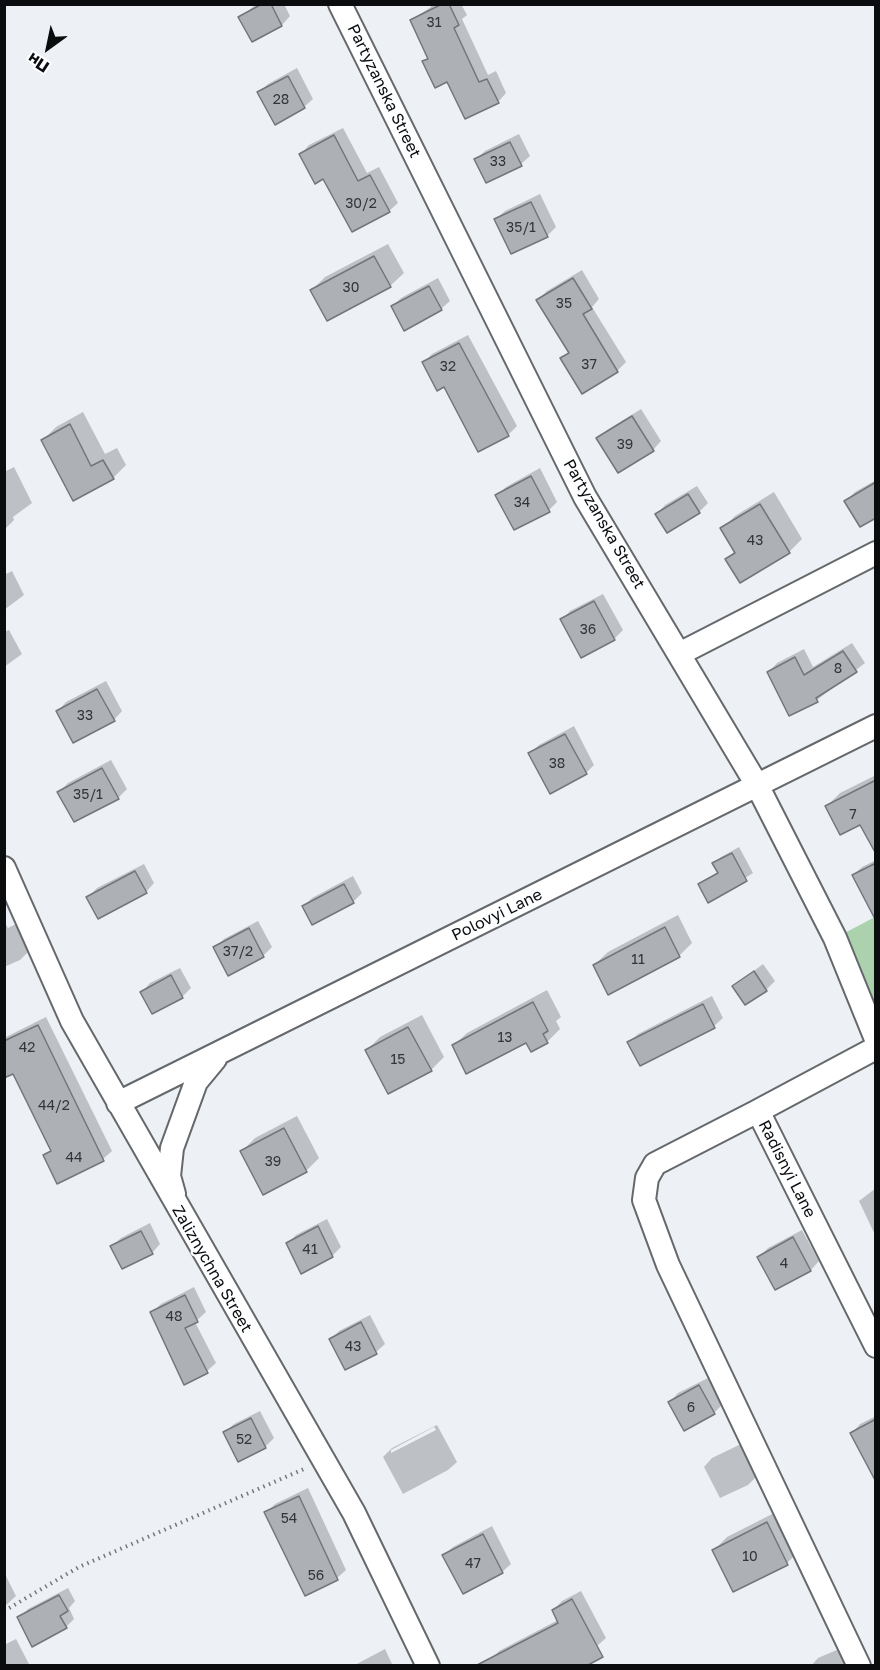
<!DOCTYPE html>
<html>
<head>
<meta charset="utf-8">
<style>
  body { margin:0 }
  #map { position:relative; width:880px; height:1670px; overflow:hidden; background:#edf1f5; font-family:"Golos Text",sans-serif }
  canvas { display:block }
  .frame { position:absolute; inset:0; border:6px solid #0b0c0d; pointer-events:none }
  .north { position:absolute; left:18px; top:18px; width:60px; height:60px; -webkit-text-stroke:4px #fdfeff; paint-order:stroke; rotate:213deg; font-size:16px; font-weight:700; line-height:24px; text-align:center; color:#0b0c0d }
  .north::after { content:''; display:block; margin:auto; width:21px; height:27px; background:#0b0c0d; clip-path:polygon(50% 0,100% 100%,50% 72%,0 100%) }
</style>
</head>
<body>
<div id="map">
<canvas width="880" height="1670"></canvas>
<div class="frame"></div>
<div class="north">Пн</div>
</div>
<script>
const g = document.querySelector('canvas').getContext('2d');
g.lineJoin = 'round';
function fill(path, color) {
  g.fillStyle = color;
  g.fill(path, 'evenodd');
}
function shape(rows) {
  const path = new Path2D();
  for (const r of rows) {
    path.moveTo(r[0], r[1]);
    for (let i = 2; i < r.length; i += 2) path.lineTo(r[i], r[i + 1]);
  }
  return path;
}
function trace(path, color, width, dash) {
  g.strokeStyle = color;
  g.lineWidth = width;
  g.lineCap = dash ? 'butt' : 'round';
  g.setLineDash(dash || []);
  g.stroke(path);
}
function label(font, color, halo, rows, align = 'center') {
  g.font = font + ' "Golos Text",sans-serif';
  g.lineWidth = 4.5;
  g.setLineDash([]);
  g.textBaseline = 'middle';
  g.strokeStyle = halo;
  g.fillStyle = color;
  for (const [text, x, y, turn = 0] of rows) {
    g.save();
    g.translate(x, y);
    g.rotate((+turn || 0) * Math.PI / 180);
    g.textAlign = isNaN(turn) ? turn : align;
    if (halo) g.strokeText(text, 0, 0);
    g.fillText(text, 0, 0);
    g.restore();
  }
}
fill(shape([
  [875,917,875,1039,835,938]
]), '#acd2ad');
fill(shape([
  [257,4,284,4,290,16,282,25,253,40,240,17],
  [430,4,461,4,467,15,462,19,488,75,496,71,506,93,498,102,448,80,424,61,428,57,411,20,431,7],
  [297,68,313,99,304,107,259,92,268,84],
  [343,128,367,173,379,167,398,203,389,211,324,177,301,154,309,145],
  [519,134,530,156,521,164,476,159,485,151],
  [540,194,556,227,547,236,496,219,505,211],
  [388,244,404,273,390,286,312,290,325,277],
  [582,270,599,299,592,307,626,362,617,371,583,392,562,358,570,351,538,300,547,291],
  [438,278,450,301,441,309,393,306,401,298],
  [468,335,517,426,509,434,479,450,444,385,424,362,432,354],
  [641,409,661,441,653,450,598,438,607,430],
  [83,412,105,454,117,448,126,465,113,478,43,440,56,427],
  [14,467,32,503,13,517,14,520,4,530,4,472],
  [540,468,557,502,549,510,497,495,506,487],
  [876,480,876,516,846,501,855,492],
  [697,486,708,503,699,512,657,514,665,505],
  [774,492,802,539,789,552,727,559,735,551,722,529,735,516],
  [12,571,24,595,4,610,4,575],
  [603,594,623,630,614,639,562,620,570,611],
  [9,630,22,654,4,667,4,632],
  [852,643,865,663,817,700,769,672,777,663,804,649,813,667],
  [106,681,122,711,114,720,58,711,66,702],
  [574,726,594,765,586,773,530,753,539,745],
  [111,760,127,789,118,798,59,792,68,783],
  [876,775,876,832,827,806,840,793],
  [739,847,753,873,709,901,700,884,719,871,714,863,721,857],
  [876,860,876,892,853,875,862,867],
  [144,864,154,883,146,892,88,897,97,888],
  [353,876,362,893,353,902,312,923,304,906,312,898],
  [678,915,692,943,679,956,594,965,608,952],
  [4,921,8,928,16,924,29,951,20,960,4,967],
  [258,921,272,947,263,956,215,948,224,939],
  [763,964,775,981,766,990,734,986],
  [180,968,191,988,182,997,142,992,150,983],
  [547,990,561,1017,556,1021,560,1029,547,1042,527,1041,453,1046,467,1033],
  [712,996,723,1018,714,1026,640,1064,629,1042,638,1034],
  [422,1015,444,1057,431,1070,367,1050,380,1037],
  [46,1017,112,1151,103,1159,45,1156,52,1149,13,1072,4,1076,4,1038],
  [297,1116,319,1158,306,1171,242,1151,255,1138],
  [876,1188,876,1237,859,1201],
  [327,1219,341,1247,333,1255,302,1272,287,1244,296,1235],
  [150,1223,160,1244,152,1253,112,1246,121,1238],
  [802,1230,819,1261,811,1270,775,1288,759,1257,768,1248],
  [194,1287,206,1312,195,1322,216,1363,207,1371,185,1383,152,1312,161,1304],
  [370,1315,385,1344,376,1352,330,1340,339,1331],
  [708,1378,722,1405,714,1413,670,1402,678,1393],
  [260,1411,274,1438,265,1447,225,1432,234,1424],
  [876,1416,876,1479,852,1433,860,1424],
  [437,1425,457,1462,448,1470,403,1494,383,1457,392,1448],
  [434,1427,436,1430,391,1453,391,1450],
  [741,1444,757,1476,748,1485,720,1498,704,1467,712,1458],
  [308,1488,346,1570,337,1578,266,1513,275,1504],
  [780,1510,800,1550,787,1563,714,1550,727,1537],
  [492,1526,511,1564,502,1572,444,1555,453,1547],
  [6,1576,16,1596,4,1607,4,1577],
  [68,1588,75,1601,69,1608,74,1619,66,1627,19,1618,28,1609],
  [581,1591,606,1638,597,1646,561,1666,493,1666,490,1660,499,1651,558,1620,553,1610,562,1601],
  [16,1639,30,1666,4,1666,4,1645],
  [846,1646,855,1666,811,1666,818,1658],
  [385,1649,393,1666,353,1666]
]), '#0003');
const building = shape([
  [262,4,271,4,282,26,252,42,238,17,262,4],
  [442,4,449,4,459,25,454,28,479,82,487,79,499,103,465,119,447,82,435,88,422,61,428,59,410,20,442,4],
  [288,76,305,108,275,125,257,92,288,76],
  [334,135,358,181,370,175,390,212,352,232,323,179,315,184,299,154,334,135],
  [510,142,522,166,486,183,474,159,510,142],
  [531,202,548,237,511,254,494,219,531,202],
  [374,256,391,287,327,321,310,290,374,256],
  [573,278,592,309,583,314,618,372,582,394,560,358,569,353,536,300,573,278],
  [429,286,442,310,404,331,391,306,429,286],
  [459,343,509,436,478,452,444,387,437,391,422,362,459,343],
  [632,416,654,451,618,473,596,438,632,416],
  [70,424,91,466,103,460,114,479,73,501,41,440,70,424],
  [531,476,550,512,514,530,495,495,531,476],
  [876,482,876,518,860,527,844,501,876,482],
  [688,494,700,513,667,533,655,514,688,494],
  [760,504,790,553,740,583,725,559,735,553,720,528,760,504],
  [594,601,615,640,581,658,560,619,594,601],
  [843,651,857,672,816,698,818,702,789,716,767,672,795,657,804,675,843,651],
  [97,689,115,721,73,743,56,711,97,689],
  [565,734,587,774,550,794,528,753,565,734],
  [102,768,119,799,74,822,57,792,102,768],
  [876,780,876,854,860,825,840,835,825,806,876,780],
  [732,853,747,881,708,903,698,884,718,873,712,863,732,853],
  [876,863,876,921,852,875,876,863],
  [135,871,147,893,98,919,86,897,135,871],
  [344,884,354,903,312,925,302,906,344,884],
  [665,927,680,957,608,995,593,965,665,927],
  [249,928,264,957,228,976,213,947,249,928],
  [754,971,767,991,745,1005,732,986,754,971],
  [171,975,183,998,152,1014,140,992,171,975],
  [533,1002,548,1031,543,1034,548,1043,531,1052,526,1043,466,1074,452,1045,533,1002],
  [703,1004,715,1028,640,1066,627,1042,703,1004],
  [38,1025,104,1161,57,1184,43,1155,51,1151,13,1074,4,1078,4,1041,38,1025],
  [408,1027,432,1071,388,1094,365,1050,408,1027],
  [284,1128,307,1172,263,1195,240,1151,284,1128],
  [318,1226,333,1257,301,1274,286,1243,318,1226],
  [141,1231,153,1254,122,1269,110,1246,141,1231],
  [793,1237,811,1271,775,1290,757,1257,793,1237],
  [185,1295,198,1322,185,1328,208,1373,184,1385,150,1312,185,1295],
  [361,1322,377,1354,345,1370,329,1339,361,1322],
  [699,1385,715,1414,684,1431,668,1402,699,1385],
  [251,1418,266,1448,238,1462,223,1432,251,1418],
  [876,1419,876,1482,850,1433,876,1419],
  [299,1496,338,1580,305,1596,264,1512,299,1496],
  [767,1522,788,1565,733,1592,712,1550,767,1522],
  [483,1534,503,1573,463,1594,442,1555,483,1534],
  [59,1595,68,1611,60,1616,67,1628,32,1647,17,1617,59,1595],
  [572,1599,603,1657,588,1665,477,1665,558,1623,552,1610,572,1599]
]);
fill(building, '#adb1b5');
trace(building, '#72767a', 1.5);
const street = shape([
  [340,4,585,497,757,785,835,938,876,1039],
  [681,653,876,553],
  [4,868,72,1021,354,1513,428,1666],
  [876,1048,758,1111,876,1346],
  [118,1103,876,726],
  [758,1111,655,1164,647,1178,644,1200,668,1265,859,1666],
  [174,1194,169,1176,172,1148,196,1082,215,1059]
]);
trace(street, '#65696c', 26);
trace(shape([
  [4,1611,79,1567,304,1469]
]), '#76787b', 4, [1.5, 4.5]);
trace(street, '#fff', 22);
label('14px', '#343537', null, [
  ["31",434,23],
  ["28",281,100],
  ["33",498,162],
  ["30/2",361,204],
  ["35/1",521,228],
  ["30",351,288],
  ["35",564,304],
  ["37",589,365],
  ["32",448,367],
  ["39",625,445],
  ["34",522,503],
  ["43",755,541],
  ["36",588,630],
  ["8",838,669],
  ["33",85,716],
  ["38",557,764],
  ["35/1",88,795],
  ["7",853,815],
  ["37/2",238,952],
  ["11",638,960],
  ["13",505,1038],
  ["42",27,1048],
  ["15",398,1060],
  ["44/2",54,1106],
  ["44",74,1158],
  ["39",273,1162],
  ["41",310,1250],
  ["4",784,1264],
  ["48",174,1317],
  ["43",353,1347],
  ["6",691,1408],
  ["52",244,1440],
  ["54",289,1519],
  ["10",750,1557],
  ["47",473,1564],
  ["56",316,1576]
]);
label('16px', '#0b0c0d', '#fdfeff', [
  ["Partyzanska Street",384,91,64],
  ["Partyzanska Street",604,524,60],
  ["Polovyi Lane",497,915,-26],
  ["Radisnyi Lane",787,1169,63],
  ["Zaliznychna Street",212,1269,60]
]);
</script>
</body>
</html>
